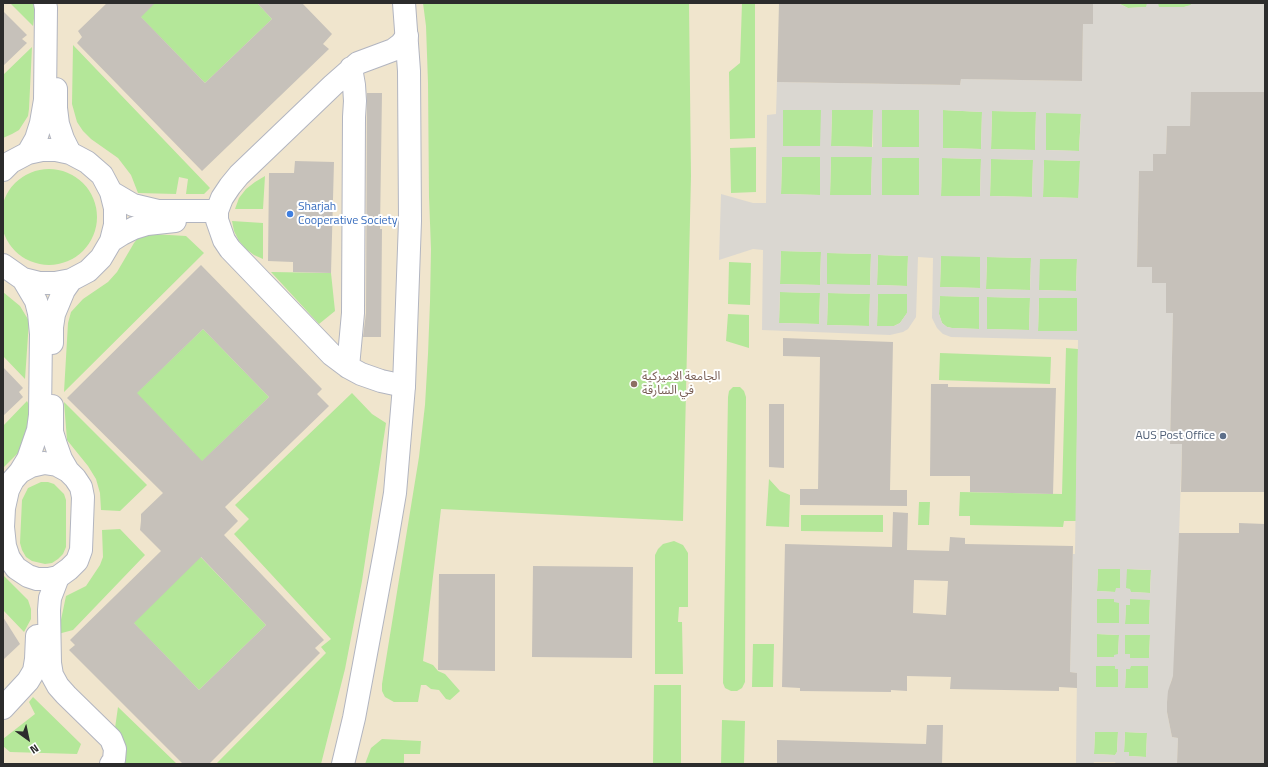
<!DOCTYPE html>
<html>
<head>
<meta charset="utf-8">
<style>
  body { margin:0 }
  #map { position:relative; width:1268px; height:767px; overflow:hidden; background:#eee7de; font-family:"Titillium Web",sans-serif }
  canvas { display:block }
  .frame { position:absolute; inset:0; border:4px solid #2c2c2c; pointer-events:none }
  .north { position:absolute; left:8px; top:719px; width:40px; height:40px; -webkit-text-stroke:3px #fff; paint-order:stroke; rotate:147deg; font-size:11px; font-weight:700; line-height:16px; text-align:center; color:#2c2c2c }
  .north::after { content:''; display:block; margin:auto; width:14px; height:18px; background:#2c2c2c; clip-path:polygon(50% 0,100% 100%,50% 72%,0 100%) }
</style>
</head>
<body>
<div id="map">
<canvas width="1268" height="767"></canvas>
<div class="frame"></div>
<div class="north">N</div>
</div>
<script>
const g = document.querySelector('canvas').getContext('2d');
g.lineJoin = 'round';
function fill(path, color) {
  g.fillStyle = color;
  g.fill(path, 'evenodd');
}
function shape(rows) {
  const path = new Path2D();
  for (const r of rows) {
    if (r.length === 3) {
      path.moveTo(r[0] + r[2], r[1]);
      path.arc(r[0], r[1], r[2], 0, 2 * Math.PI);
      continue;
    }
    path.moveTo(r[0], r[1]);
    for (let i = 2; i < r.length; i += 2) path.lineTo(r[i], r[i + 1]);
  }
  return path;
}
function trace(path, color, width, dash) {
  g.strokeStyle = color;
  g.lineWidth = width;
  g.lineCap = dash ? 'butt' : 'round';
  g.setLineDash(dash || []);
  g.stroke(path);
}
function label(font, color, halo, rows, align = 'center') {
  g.font = font + ' "Titillium Web","Noto Sans Arabic",sans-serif';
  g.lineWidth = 4;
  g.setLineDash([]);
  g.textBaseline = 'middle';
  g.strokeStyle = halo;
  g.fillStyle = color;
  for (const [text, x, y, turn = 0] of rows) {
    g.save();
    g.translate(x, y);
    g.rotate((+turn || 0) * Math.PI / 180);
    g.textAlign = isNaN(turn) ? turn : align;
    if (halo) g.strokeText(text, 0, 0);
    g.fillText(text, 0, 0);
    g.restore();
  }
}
fill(shape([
  [3,3,1265,3,1265,764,3,764]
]), '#f0e5cd');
fill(shape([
  [10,3,36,3,33,26],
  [136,3,257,3,272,19,205,83,131,7],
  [423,3,689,3,691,176,683,521,441,509,423,661,433,665,438,671,445,674,460,691,450,700,446,699,439,690,431,689,426,685,421,685,418,702,394,702,385,697,382,691,382,684,419,457,425,405,428,354,430,302,431,249,429,197,428,83,426,26],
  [742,3,755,3,755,138,730,139,729,72,740,63],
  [1118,3,1147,3,1147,7,1128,8],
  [1158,3,1193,3,1190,6,1184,7,1158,8],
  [73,45,210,188,204,194,186,194,188,179,179,177,176,194,138,193,131,175,118,158,91,139,83,131,77,122,72,104],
  [32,47,29,109,28,116,19,130,12,134,3,138,3,75],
  [783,109,821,109,821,146,783,146],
  [832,110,873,110,872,147,831,146],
  [882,110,920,110,919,147,882,147],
  [943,110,982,112,981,149,942,148],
  [992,111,1036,112,1035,150,991,149],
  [1046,113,1081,113,1079,151,1046,150],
  [756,147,756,192,731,193,730,148],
  [782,157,820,157,820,195,781,194],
  [831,157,872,157,871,195,830,195],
  [882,157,919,158,919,196,881,195],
  [942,158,981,159,980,196,941,196],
  [991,159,1033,160,1032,197,990,196],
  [1044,160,1080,161,1079,198,1043,197],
  [49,217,48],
  [265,176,263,209,235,209,239,198,246,189,255,182],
  [232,221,263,223,263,259,254,255,246,249,239,241,234,231],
  [152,234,186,236,204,253,64,392,68,323,71,312,83,299,108,282,117,272,134,243,138,238,144,235],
  [781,251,821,252,820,285,780,284],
  [827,253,871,254,870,286,826,285],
  [878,255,908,256,907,286,877,285],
  [941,256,980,256,980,288,940,287],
  [987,257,1031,258,1030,290,986,289],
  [1039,259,1077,259,1076,291,1039,290],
  [729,262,751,263,750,305,728,304],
  [271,272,331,273,335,311,319,324],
  [3,292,20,306,29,321,25,379,3,356],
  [780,292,820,293,819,324,779,323],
  [828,293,870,294,869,326,827,325],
  [878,293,907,294,907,313,900,323,894,326,877,326],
  [940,296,980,297,979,329,952,328,947,327,942,323,939,314],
  [987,297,1030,298,1029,330,986,329],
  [1039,298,1077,298,1077,331,1038,331],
  [728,314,749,315,749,348,726,341],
  [203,329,269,397,192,471,194,453,143,400,126,403],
  [1066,348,1078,349,1076,521,1064,521,1063,527,970,525,970,516,959,516,960,492,1062,494],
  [940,353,1051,357,1050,384,939,380],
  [733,387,740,387,744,391,746,397,745,682,742,688,737,691,731,691,725,688,723,683,728,397,729,391],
  [352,393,372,414,386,423,362,581,345,669,321,764,216,764,326,653,321,647,331,639,234,534,249,519,235,505],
  [27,401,30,407,31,419,19,452,3,468,3,426],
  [64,402,147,485,120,511,101,510,100,493,96,479,88,466,67,440],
  [769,479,780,491,790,495,789,527,766,526],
  [41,482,48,482,54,484,64,494,66,500,66,547,63,554,58,559,52,563,45,564,32,561,26,557,22,550,20,543,22,500,28,488],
  [919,502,930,502,929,525,918,525],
  [801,515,883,515,883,532,801,531],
  [120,529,145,555,73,630,58,634,66,596,86,586,100,565,103,557,102,530],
  [674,541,683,545,688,553,688,607,679,607,678,622,682,622,683,674,655,674,655,555,658,549,663,544],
  [191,547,266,625,199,690,123,612],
  [1098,568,1121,569,1120,588,1115,592,1097,591],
  [1126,569,1151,570,1150,593,1131,592,1126,588],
  [3,575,28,600,31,609,31,619,24,632,3,610],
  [1097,599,1114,599,1119,602,1119,623,1096,623],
  [1130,599,1150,599,1149,624,1125,624,1126,605],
  [1097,634,1119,635,1118,655,1114,657,1096,657],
  [1125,635,1150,635,1149,658,1130,658,1125,654],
  [753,644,774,644,773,687,752,687],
  [1096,666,1115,666,1118,669,1118,687,1096,687],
  [1131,666,1148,666,1148,688,1125,688,1126,669],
  [654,685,681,685,681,764,653,764],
  [33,697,81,744,77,754,10,752,3,746,3,739,35,714,29,702],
  [118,707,177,764,120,764,115,728],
  [722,720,745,721,744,764,721,764],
  [1095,731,1118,732,1117,752,1115,755,1094,754],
  [1125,732,1147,733,1146,757,1128,756,1124,752],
  [382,739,421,741,420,754,404,754,404,764,365,764,371,748]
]), '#b4e799');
fill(shape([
  [1093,3,1118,3,1128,8,1146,7,1147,3,1158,3,1159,7,1184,7,1190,5,1193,3,1265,3,1265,92,1191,92,1190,126,1167,126,1166,154,1153,154,1153,171,1139,171,1137,267,1152,267,1152,283,1166,283,1166,312,1173,313,1170,444,1182,444,1176,630,1177,669,1171,681,1167,702,1167,712,1172,737,1178,738,1177,764,1116,764,1115,762,1094,762,1093,764,1076,764,1077,673,1070,672,1073,554,1075,554,1078,340,951,337,943,334,937,328,932,318,933,258,918,257,916,317,908,329,903,332,890,335,762,330,763,250,753,249,719,260,721,194,753,203,766,203,767,115,776,114,777,82,960,85,961,79,1082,81,1083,24,1093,24],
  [783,110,821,110,820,146,783,146],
  [832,110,873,110,873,147,831,146],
  [882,110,919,110,919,147,882,147],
  [943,110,982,112,981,149,943,148],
  [992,111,1036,112,1035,150,991,149],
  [1046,113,1081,114,1079,151,1046,150],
  [782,157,820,157,820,195,781,194],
  [831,157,872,157,871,195,830,195],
  [882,158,919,158,919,195,882,195],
  [942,158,981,159,980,196,941,196],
  [991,159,1033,160,1032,197,990,196],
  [1044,160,1080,161,1078,198,1043,197],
  [781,251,821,252,820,285,780,284],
  [827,253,871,254,870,285,827,284],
  [878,255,908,256,907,286,877,285],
  [941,256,980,257,980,288,940,287],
  [987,257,1031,258,1030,290,986,289],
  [1040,259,1077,259,1076,291,1039,290],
  [780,292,820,293,819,324,779,323],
  [828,293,870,294,869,326,827,325],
  [878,294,907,294,907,313,900,323,894,326,877,326],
  [940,296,979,297,979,329,952,328,947,327,942,323,939,314],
  [987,297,1030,298,1029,330,987,329],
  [1039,298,1077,298,1077,331,1038,331],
  [1098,569,1120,569,1120,588,1116,588,1115,592,1097,591],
  [1127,569,1151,570,1150,593,1131,592,1130,589,1126,588],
  [1097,599,1114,599,1114,602,1119,603,1119,623,1097,623],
  [1130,599,1150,600,1149,624,1125,624,1126,605,1130,605],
  [1097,634,1119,635,1118,654,1114,655,1114,657,1097,657],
  [1125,635,1150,635,1149,658,1130,658,1130,654,1125,654],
  [1096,666,1115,666,1115,669,1118,669,1118,687,1096,687],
  [1131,666,1148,666,1148,688,1125,688,1126,669,1130,669],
  [1095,732,1118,732,1117,752,1115,755,1094,754],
  [1125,732,1147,733,1146,757,1129,756,1129,752,1124,752]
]), '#dad7d1');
fill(shape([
  [107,3,155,3,141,17,205,83,272,19,257,3,302,3,332,34,323,44,329,49,202,171,77,43,82,37,78,31],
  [779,3,1093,3,1093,24,1083,24,1082,81,961,79,960,85,777,82],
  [3,11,27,35,22,39,27,43,3,66],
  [1191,92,1265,92,1265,492,1181,492,1182,444,1170,444,1173,313,1166,313,1166,283,1152,283,1152,267,1137,267,1139,171,1153,171,1153,154,1166,154,1167,126,1190,126],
  [367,93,382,93,380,229,382,229,381,337,363,337,366,313],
  [295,161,334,162,331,273,293,272,293,262,268,261,269,173,294,173],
  [201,265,322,389,317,394,329,406,225,507,238,521,224,535,324,640,315,648,320,653,209,764,183,764,69,650,75,645,70,640,161,551,140,530,141,521,141,514,163,493,67,398],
  [203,329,269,397,202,461,137,393],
  [201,557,266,625,199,690,134,623],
  [783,338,893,342,890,490,907,490,907,506,800,505,800,489,818,489,820,357,783,356],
  [3,367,23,388,19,392,23,397,3,416],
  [931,384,948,384,948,387,1056,388,1053,494,970,492,970,476,930,476],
  [769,404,784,404,784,468,769,467],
  [893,512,908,513,907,550,949,551,950,537,965,538,965,544,1073,546,1070,672,1077,673,1077,688,1059,687,1059,691,950,689,951,677,907,676,907,691,891,690,891,692,800,691,800,688,782,687,785,544,892,547],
  [914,580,948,581,946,615,913,613],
  [1239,523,1265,524,1265,764,1177,764,1178,738,1172,737,1167,712,1167,702,1168,691,1173,676,1179,533,1239,533],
  [533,566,633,567,632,658,532,657],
  [439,574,495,574,495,671,438,670],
  [3,617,20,644,3,660],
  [927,725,943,725,942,764,777,764,777,740,926,744]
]), '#c6c1ba');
const street = shape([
  [56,89,56,108,58,124,63,139,70,153],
  [28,153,36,139,41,123,45,100,46,8,45,3],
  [3,170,11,162,28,153,42,150,56,150,70,153,87,162,102,175,111,192,115,208,115,225,111,241,101,258,88,271,71,280,55,283,39,283,23,279,3,265],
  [111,192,133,205,158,211,217,211],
  [111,241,122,234,134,228,147,224,175,221],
  [52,343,52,327,54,314,64,290,71,280],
  [348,367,353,313,354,117,355,101,354,85,351,68],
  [404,386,381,381,361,374,348,367,332,355,230,249,224,240,217,220,217,211,222,198,230,186,239,175,333,85,358,63,393,50,401,44,407,36],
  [52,406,52,432,56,445,61,459,68,471],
  [44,463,57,465,68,471,75,478,81,487,83,497,81,550,77,561,69,569,58,577,49,579,37,579,28,576,16,568,9,558,5,546,3,527,4,508,8,490,13,480,20,472,31,466,44,463],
  [20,472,28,459,38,430,40,415,41,334,39,313,36,301,23,279],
  [58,577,50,598,49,610,50,663,52,675,58,686,66,695,111,739,115,749,114,760,111,764],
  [3,708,28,681,34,671,36,659,37,636]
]);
const secondary = shape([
  [343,764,354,718,386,546,395,493,404,386,410,221,409,71,404,3]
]);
trace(street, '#b2b5c0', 24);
trace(secondary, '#b2b5c0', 24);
trace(street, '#fff', 22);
trace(secondary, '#fff', 22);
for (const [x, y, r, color] of [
  [290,214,4,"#3f7fe0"],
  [634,384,4,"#8d6e63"],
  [1223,436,4,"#5c6f8a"]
]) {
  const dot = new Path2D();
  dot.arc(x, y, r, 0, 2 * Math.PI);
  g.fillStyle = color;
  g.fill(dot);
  trace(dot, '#fff', 1.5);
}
label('12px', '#366cbe', '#fff', [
  ["Sharjah",298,207],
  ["Cooperative Society",298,221]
], 'left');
label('12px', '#785e54', '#fff', [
  ["الجامعة الاميركية",642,377],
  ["في الشارقة",642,391]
], 'left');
label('12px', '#4e5e75', '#fff', [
  ["AUS Post Office",1215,436]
], 'right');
</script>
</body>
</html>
